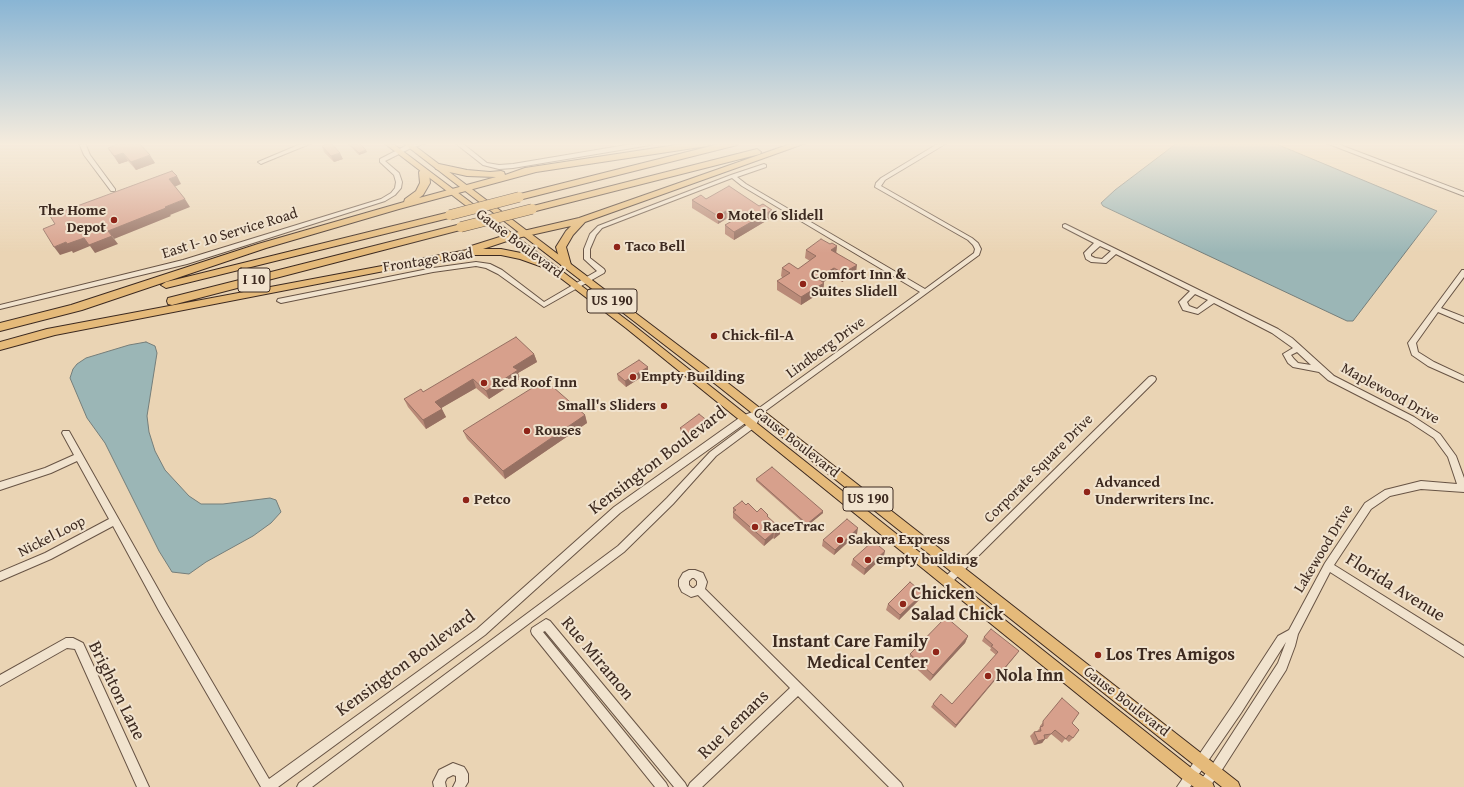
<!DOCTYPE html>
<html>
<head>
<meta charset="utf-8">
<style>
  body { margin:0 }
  canvas { display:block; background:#ead4b4 }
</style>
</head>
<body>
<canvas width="1464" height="787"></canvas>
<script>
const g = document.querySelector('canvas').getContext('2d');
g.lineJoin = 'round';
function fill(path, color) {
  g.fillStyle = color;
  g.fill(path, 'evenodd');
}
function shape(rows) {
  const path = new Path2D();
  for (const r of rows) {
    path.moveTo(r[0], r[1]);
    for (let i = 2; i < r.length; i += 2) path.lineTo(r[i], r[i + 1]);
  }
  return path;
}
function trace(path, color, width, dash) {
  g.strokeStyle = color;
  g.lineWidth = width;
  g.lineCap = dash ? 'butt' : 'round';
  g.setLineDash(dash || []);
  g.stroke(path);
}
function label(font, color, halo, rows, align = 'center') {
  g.font = font + ' "Gentium Book Plus",serif';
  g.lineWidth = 4;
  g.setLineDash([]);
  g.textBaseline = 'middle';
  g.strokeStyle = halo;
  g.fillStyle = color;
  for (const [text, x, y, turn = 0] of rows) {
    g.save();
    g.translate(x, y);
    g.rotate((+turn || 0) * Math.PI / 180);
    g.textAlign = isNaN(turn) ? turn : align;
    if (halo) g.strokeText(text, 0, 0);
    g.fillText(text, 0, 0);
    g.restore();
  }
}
const water = shape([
  [1177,143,1274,143,1437,211,1353,321,1347,321,1103,206,1101,203,1115,190,1177,143],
  [146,342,155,346,157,353,147,416,149,432,155,451,165,470,189,496,201,504,223,504,270,498,276,500,281,512,271,523,253,536,206,562,189,574,172,572,159,551,105,443,87,418,70,378,73,369,77,364,86,358,129,345,146,342]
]);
fill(water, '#9bb6b6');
trace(water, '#757e7a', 1);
const minor = shape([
  [79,143,85,143,90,155,115,189,115,191,111,191,84,155,79,143],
  [303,143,312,143,263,163,261,164,258,162,303,143],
  [411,143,427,143,411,148,385,161,399,173,402,182,401,188,395,195,385,201,187,264,0,309,0,305,183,260,381,199,391,193,395,188,396,182,394,175,380,162,380,159,411,143],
  [455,143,462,143,487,163,499,165,513,164,638,143,653,143,650,145,513,168,499,169,483,165,455,143],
  [939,143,947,143,885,180,881,186,972,238,978,243,981,249,979,255,757,417,759,419,755,427,716,456,673,504,624,552,312,787,297,787,299,783,618,546,667,498,710,452,749,423,751,419,620,513,485,635,278,787,261,787,159,611,113,526,51,559,0,581,0,572,45,553,109,519,77,461,51,473,0,490,0,482,45,468,74,455,62,433,63,431,69,431,167,605,269,779,477,629,614,507,742,416,755,411,920,292,742,186,732,178,602,228,596,235,590,249,590,258,604,269,605,271,604,273,544,307,498,274,486,268,476,266,433,272,281,303,277,301,278,299,433,268,476,262,490,264,502,270,544,302,597,271,584,259,584,249,590,234,598,226,731,175,764,164,766,165,766,167,737,177,746,184,925,289,974,253,975,249,973,245,968,240,875,187,876,183,881,178,939,143],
  [1326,143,1335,143,1464,192,1464,196,1326,143],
  [1065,224,1278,329,1292,338,1334,376,1414,417,1440,434,1456,456,1464,478,1464,492,1421,489,1390,496,1371,509,1334,565,1464,646,1464,657,1330,572,1298,634,1295,646,1286,670,1218,776,1209,787,1196,787,1198,783,1210,768,1278,663,1286,642,1241,713,1190,787,1177,787,1233,705,1278,636,1289,630,1325,563,1365,503,1385,490,1421,481,1457,484,1448,457,1434,438,1408,421,1328,380,1319,372,1293,367,1288,363,1283,354,1293,348,1272,333,1214,303,1198,314,1183,310,1179,302,1190,291,1116,254,1106,263,1091,262,1086,259,1084,253,1094,243,1063,227,1063,225,1065,224],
  [1100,246,1111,251,1102,259,1095,258,1091,256,1091,254,1100,246],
  [1195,294,1208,300,1197,309,1189,306,1187,302,1195,294],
  [1297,352,1311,365,1298,363,1294,359,1291,355,1297,352],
  [1462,270,1464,270,1464,277,1441,308,1464,317,1464,323,1438,312,1416,343,1418,352,1434,362,1464,376,1464,382,1428,366,1412,355,1408,343,1462,270],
  [1152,376,1155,377,1156,379,1155,381,950,584,947,585,944,584,942,581,944,578,1149,377,1152,376],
  [689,570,695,570,703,573,707,582,705,589,901,783,903,787,889,787,798,696,702,787,688,787,690,783,790,688,698,595,691,597,682,592,679,586,679,580,683,573,689,570],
  [692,578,694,578,697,581,697,585,694,588,692,588,689,585,689,581,692,578],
  [546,619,550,621,685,783,687,787,674,787,545,631,543,632,666,783,668,787,655,787,532,634,531,631,532,628,546,619],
  [66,638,73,638,83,643,149,787,137,787,75,649,67,648,0,686,0,675,66,638],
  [453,763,464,767,466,770,468,774,468,782,465,787,453,787,456,781,456,776,453,775,447,778,445,782,446,787,434,787,433,782,439,770,453,763]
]);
const major = shape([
  [384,143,392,143,632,324,1195,771,1212,782,1214,787,1194,787,1185,781,626,328,384,143],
  [403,143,411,143,724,380,1238,782,1240,787,1222,787,718,386,403,143]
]);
const highway = shape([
  [689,143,711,143,707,146,536,172,399,209,266,248,82,310,0,331,0,323,71,305,258,244,404,202,405,199,416,191,420,183,419,172,421,170,427,170,429,172,430,183,423,195,419,198,496,177,467,176,436,169,435,167,436,165,439,164,467,170,490,172,501,171,504,172,505,175,525,168,689,143],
  [723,143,738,143,737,145,519,200,514,197,516,195,723,143],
  [793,143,806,143,585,222,573,235,566,247,571,265,566,268,561,265,556,247,566,231,571,226,513,239,483,249,501,249,526,254,552,264,553,266,548,269,520,259,501,255,475,255,451,258,55,335,0,350,0,342,47,329,467,250,468,247,506,235,579,218,793,143],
  [757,149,761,152,760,154,532,212,527,209,529,207,757,149],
  [450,212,455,215,453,217,166,288,161,285,166,282,450,212],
  [461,224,464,225,466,227,464,229,172,305,168,304,167,301,168,298,172,297,461,224]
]);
trace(minor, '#685445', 2);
trace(major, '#3d2a20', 2);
trace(highway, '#3d2a20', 2);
fill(minor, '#f1e3ce');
fill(major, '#e5ba7a');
fill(highway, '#e5ba7a');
const highwayBridge = shape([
  [450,215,519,197],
  [461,227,532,209]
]);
trace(highwayBridge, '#3d2a20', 11, []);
trace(highwayBridge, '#e5ba7a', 10);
fill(shape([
  [347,143,359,143,367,152,359,155],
  [322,146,343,159,334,162,324,152],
  [108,148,155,163,136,170,128,161,119,164],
  [706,199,759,206,772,210,771,218,734,240,725,234,725,225,731,222,726,219,718,224,692,208,692,200],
  [830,244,837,246,836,252,856,273,842,282,833,276,823,282,824,283,823,291,801,305,777,290,777,281,783,278,781,276,782,268,798,269,810,261,805,258,806,250],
  [534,354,537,362,518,373,520,379,489,399,476,388,441,408,446,417,426,429,408,407,404,399,423,392],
  [648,367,648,373,626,387,618,380,617,374],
  [585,415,587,423,505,479,467,439,463,431],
  [680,428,709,428,690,442,681,434],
  [756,479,823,513,807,526,756,481],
  [746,505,757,512,768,515,768,518,780,528,780,534,774,539,773,538,764,546,733,518,733,508],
  [857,534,834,555,822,546,823,540],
  [884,556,864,575,851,565,853,559],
  [921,598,899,620,886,610,888,604],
  [968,636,965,643,930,681,908,661,910,654],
  [984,637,1016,655,955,728,931,707,933,704,952,704,996,655,990,650,991,648,982,641],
  [1062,698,1072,723,1073,738,1069,742,1065,739,1062,743,1051,734,1047,739,1045,739,1042,743,1034,745,1030,736,1034,732,1037,731,1040,728,1040,726]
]), '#b98a78');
fill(shape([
  [366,150,367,152,359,155,359,153],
  [123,153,128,161,119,164,114,156],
  [340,153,343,159,334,162,331,156],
  [150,155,155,163,136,170,131,162],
  [177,176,181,184,174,187,169,179],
  [185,199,190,207,170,215,171,216,114,239,108,231,165,207],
  [772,210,771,218,734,240,734,232],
  [726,211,726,219,718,224,718,216],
  [112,236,118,244,95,253,90,246,73,253,72,251,60,255,54,247,66,242,84,238],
  [837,246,836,254,831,250],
  [857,265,856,273,842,282,843,273],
  [834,268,833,276,816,287,817,278],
  [824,283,823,291,801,305,801,297],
  [534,354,537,362,518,373,520,379,489,399,486,391,513,367],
  [648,367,648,373,626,387,625,381],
  [473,379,476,388,438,410,435,402],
  [442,409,446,417,426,429,423,420],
  [585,415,587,423,505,479,503,471],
  [709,422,709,428,690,442,690,436],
  [823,511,823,513,807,526,807,524],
  [780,528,780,534,774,539,775,533],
  [858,528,857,534,834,555,835,550],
  [774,532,773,538,764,546,765,540],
  [885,551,884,556,864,575,865,569],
  [923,593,921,598,899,620,900,615],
  [968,636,965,643,930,681,933,675],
  [1019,651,1016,655,955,728,956,725],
  [1045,739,1042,743,1034,745,1038,741]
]), '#967062');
const building = shape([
  [115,143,139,143,150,155,131,162,123,153,114,156,108,148,116,145,115,143],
  [331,143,340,153,331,156,322,146,331,143],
  [348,143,359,143,366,150,359,153,348,143],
  [172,171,177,176,169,179,185,199,165,207,166,208,108,231,112,236,89,245,84,238,67,244,66,242,54,247,43,229,55,224,50,216,172,171],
  [729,186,759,206,763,204,772,210,734,232,725,225,737,218,726,211,718,216,692,200,701,195,706,199,729,186],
  [821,239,830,244,832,243,837,246,831,250,857,265,843,273,834,268,817,278,824,283,801,297,777,281,790,273,782,268,789,263,798,269,816,256,806,250,821,239],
  [516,337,534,354,513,367,518,370,486,391,473,379,435,402,442,409,423,420,404,399,421,389,423,392,516,337],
  [639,360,648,367,625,381,617,374,639,360],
  [545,380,585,415,503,471,463,431,545,380],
  [699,414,709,422,690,436,680,428,699,414],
  [772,467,823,511,807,524,756,479,772,467],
  [742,501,746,505,748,503,757,512,761,508,768,515,767,516,780,528,775,533,774,532,765,540,733,512,736,510,733,508,742,501],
  [847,519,858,528,835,550,823,540,847,519],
  [873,541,885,551,865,569,853,559,873,541],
  [910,582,923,593,900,615,888,604,910,582],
  [946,617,968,636,933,675,910,654,946,617],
  [991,629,1019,651,956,725,933,704,941,694,952,704,998,652,991,646,993,645,984,637,991,629],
  [1062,698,1079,713,1072,723,1079,730,1073,738,1069,735,1066,739,1055,730,1051,734,1044,735,1045,739,1038,741,1034,732,1041,731,1040,727,1043,726,1043,721,1062,698]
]);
fill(building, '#d7a08c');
trace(building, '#967062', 1);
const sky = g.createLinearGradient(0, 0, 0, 253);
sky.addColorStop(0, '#89b5d4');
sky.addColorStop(0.57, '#f6ecdd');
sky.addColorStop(1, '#f6ecdd00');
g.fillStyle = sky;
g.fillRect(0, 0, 1464, 253);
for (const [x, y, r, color] of [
  [720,216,4,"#8f2418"],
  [114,220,4,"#8f2418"],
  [617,247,4,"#8f2418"],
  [803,284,4,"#8f2418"],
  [714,336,4,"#8f2418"],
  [633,377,4,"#8f2418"],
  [484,383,4,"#8f2418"],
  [664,406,4,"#8f2418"],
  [527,431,4,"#8f2418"],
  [1087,492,4,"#8f2418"],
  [466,500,4,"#8f2418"],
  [755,527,4,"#8f2418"],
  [840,540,4,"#8f2418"],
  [868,560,4,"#8f2418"],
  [903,604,4,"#8f2418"],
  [936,652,4,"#8f2418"],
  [1098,655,4,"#8f2418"],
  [988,676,4,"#8f2418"]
]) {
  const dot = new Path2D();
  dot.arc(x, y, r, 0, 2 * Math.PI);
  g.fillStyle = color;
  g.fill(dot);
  trace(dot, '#f1e3ce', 1.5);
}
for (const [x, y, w] of [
  [254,280,32],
  [612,301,50],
  [868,499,50]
]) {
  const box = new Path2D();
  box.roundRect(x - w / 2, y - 12, w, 24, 3);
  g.fillStyle = '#f1e3ce';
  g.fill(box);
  trace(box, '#3d2a20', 1);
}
label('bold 14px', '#3d2a20', null, [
  ["I 10",254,280],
  ["US 190",612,301],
  ["US 190",868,499]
]);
label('bold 15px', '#3d2a20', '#f1e3ce', [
  ["The Home",106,211,"right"],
  ["Depot",106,228,"right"],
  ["Motel 6 Slidell",728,216],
  ["Taco Bell",625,247],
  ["Comfort Inn &",811,275],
  ["Suites Slidell",811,292],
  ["Chick-fil-A",722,336],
  ["Empty Building",641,377],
  ["Red Roof Inn",492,383],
  ["Small's Sliders",656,406,"right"],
  ["Rouses",535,431],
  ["Advanced",1095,483],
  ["Underwriters Inc.",1095,500],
  ["Petco",474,500],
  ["RaceTrac",763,527],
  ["Sakura Express",848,540],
  ["empty building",876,560]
], 'left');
label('15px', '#3d2a20', '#f1e3ce', [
  ["East I- 10 Service Road",230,234,-17],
  ["Gause Boulevard",519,244,37],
  ["Frontage Road",428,261,-9],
  ["Lindberg Drive",826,348,-36],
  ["Maplewood Drive",1390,394,29],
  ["Gause Boulevard",796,443,38],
  ["Corporate Square Drive",1039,469,-45],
  ["Nickel Loop",52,537,-27],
  ["Lakewood Drive",1324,549,-59],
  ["Gause Boulevard",1126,702,38]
]);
label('18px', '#3d2a20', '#f1e3ce', [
  ["Kensington Boulevard",658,461,-37],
  ["Florida Avenue",1395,588,32],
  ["Rue Miramon",597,659,50],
  ["Kensington Boulevard",406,664,-36],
  ["Brighton Lane",116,691,64],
  ["Rue Lemans",734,725,-44]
]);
label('bold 18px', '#3d2a20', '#f1e3ce', [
  ["Chicken",911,594],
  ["Salad Chick",911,615],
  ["Instant Care Family",928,642,"right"],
  ["Medical Center",928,663,"right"],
  ["Los Tres Amigos",1106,655],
  ["Nola Inn",996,676]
], 'left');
</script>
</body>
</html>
